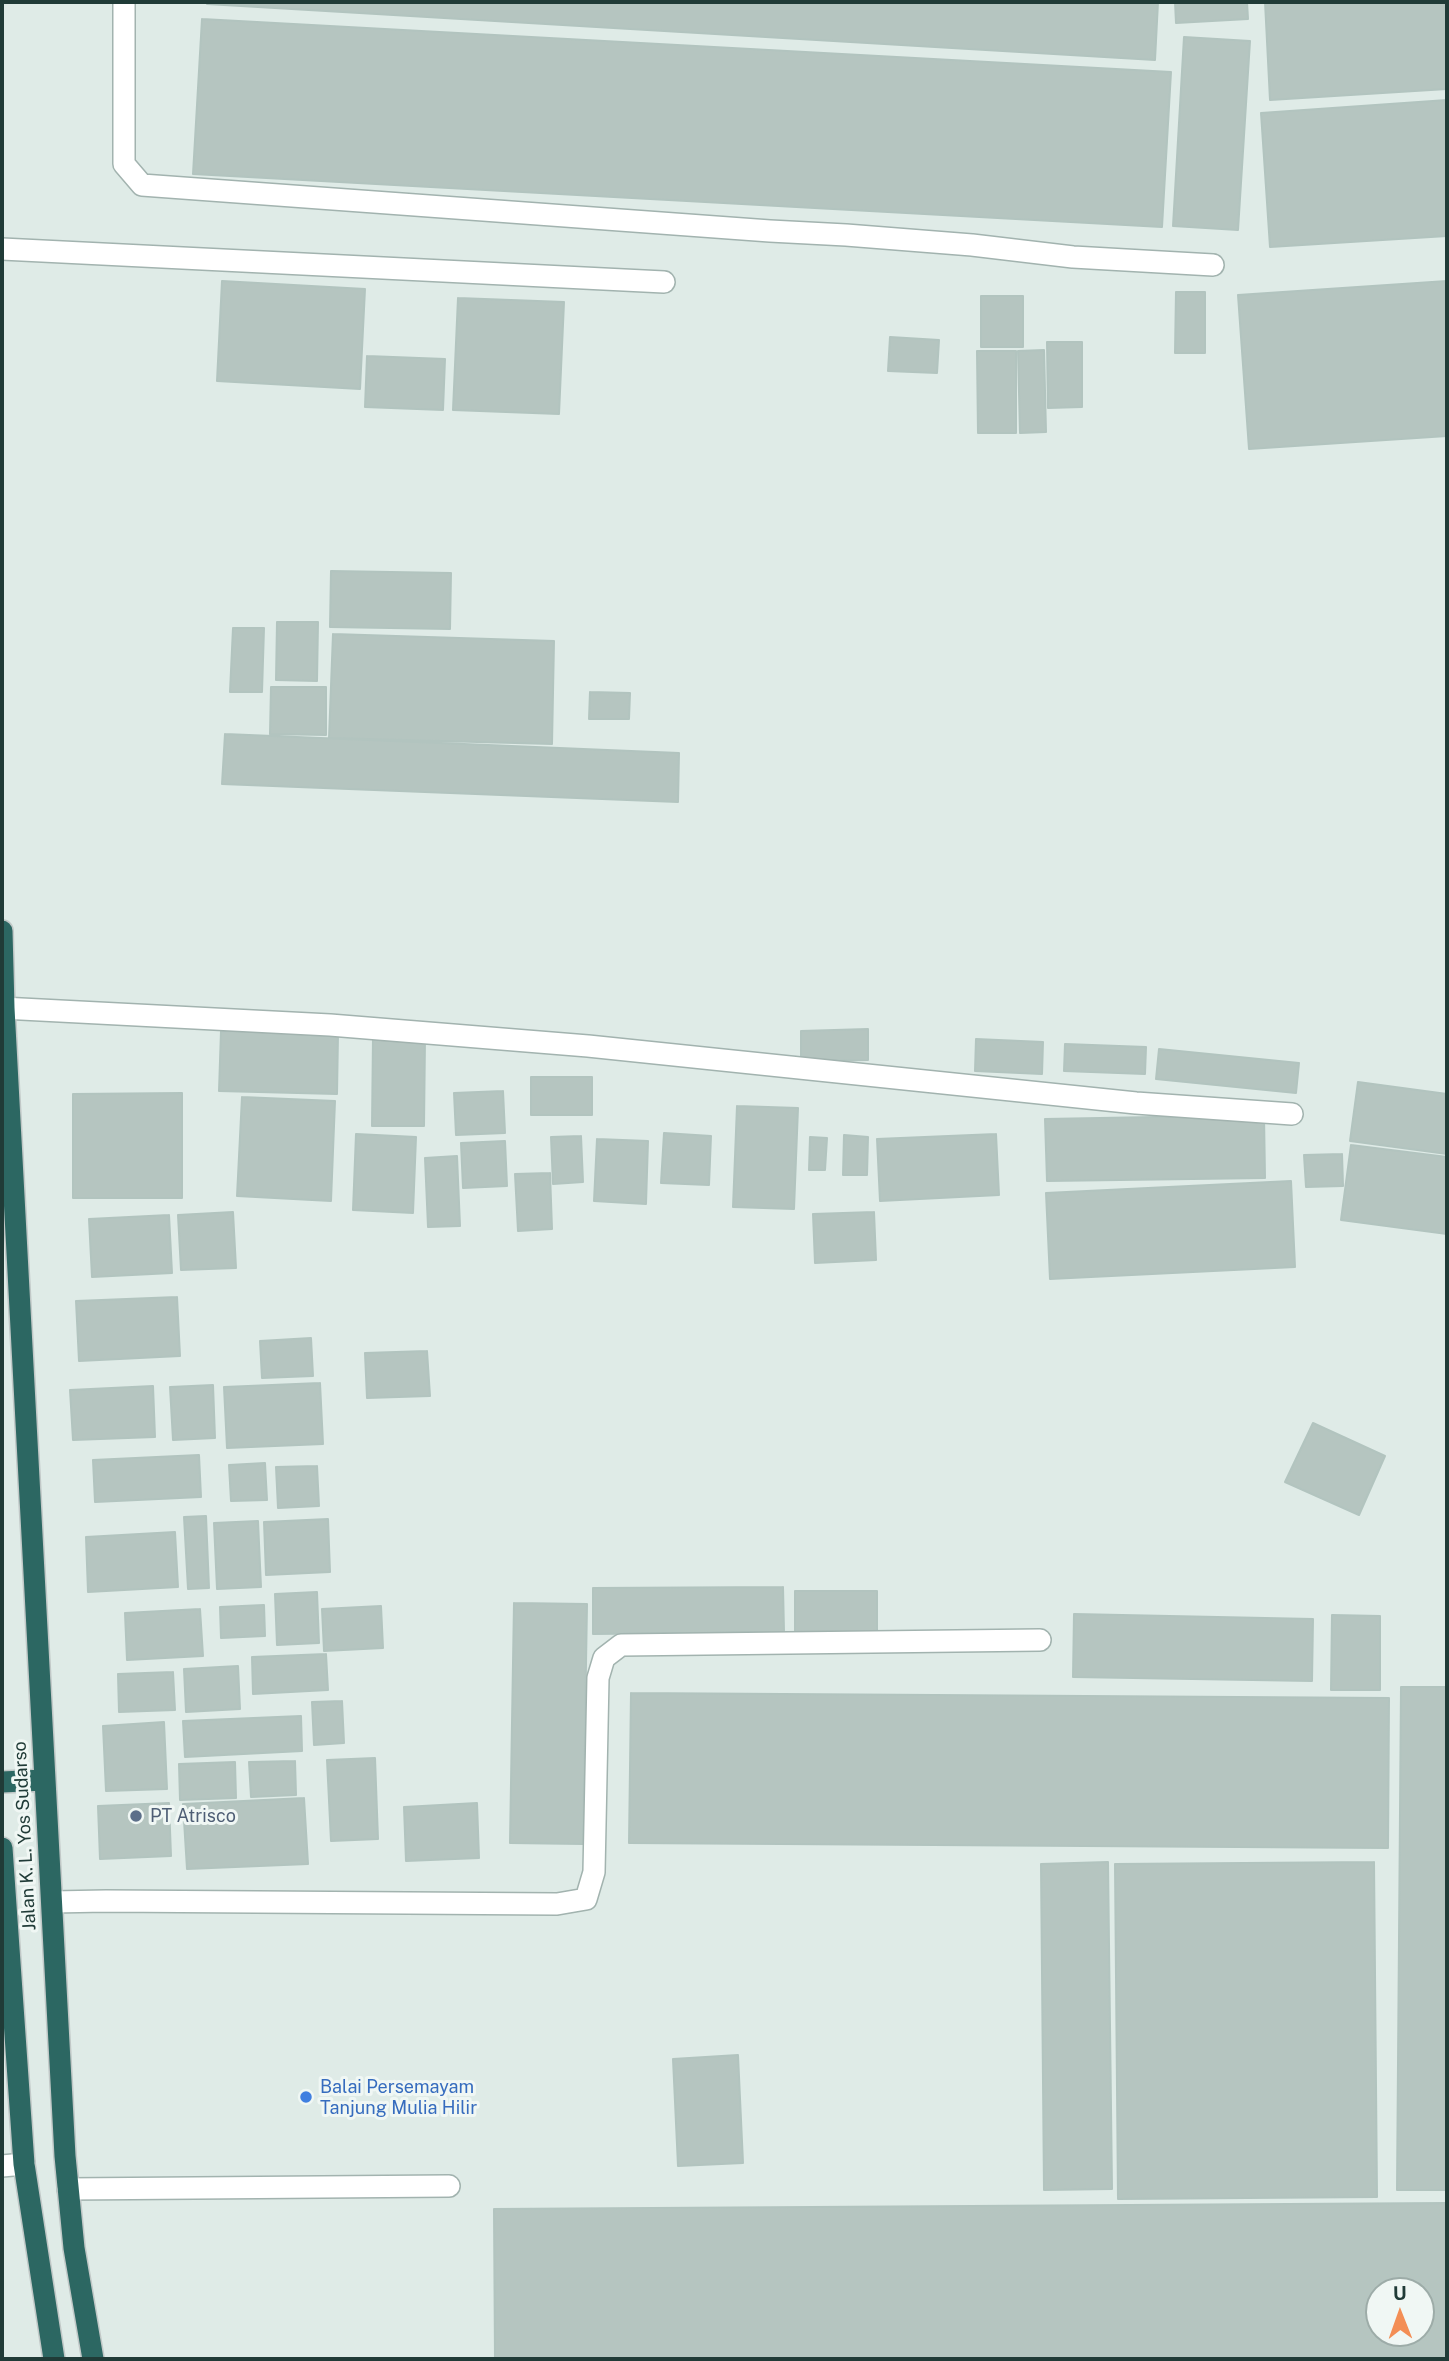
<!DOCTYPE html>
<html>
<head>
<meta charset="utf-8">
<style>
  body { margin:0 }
  #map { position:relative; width:1449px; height:2361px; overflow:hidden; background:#dfebe7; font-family:"Public Sans",sans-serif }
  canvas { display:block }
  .frame { position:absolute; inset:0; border:4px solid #203b37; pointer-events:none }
  .north { position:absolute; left:1365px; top:2277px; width:70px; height:70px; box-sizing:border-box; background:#f0f7f4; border:2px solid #9daca8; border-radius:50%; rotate:359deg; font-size:19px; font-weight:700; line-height:28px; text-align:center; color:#203b37 }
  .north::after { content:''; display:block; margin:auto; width:24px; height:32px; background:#f38e55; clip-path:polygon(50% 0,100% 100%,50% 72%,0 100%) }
</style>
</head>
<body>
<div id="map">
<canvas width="1449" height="2361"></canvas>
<div class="frame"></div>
<div class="north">U</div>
</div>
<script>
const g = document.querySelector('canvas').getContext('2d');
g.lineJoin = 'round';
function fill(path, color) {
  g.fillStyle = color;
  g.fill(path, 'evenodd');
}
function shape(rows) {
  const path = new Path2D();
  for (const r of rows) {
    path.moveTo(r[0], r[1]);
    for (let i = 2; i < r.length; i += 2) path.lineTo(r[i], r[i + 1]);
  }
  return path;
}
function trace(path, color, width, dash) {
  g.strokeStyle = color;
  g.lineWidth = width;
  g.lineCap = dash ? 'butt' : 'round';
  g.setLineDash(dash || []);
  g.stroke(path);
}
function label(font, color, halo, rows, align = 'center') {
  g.font = font + ' "Public Sans",sans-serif';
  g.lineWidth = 6;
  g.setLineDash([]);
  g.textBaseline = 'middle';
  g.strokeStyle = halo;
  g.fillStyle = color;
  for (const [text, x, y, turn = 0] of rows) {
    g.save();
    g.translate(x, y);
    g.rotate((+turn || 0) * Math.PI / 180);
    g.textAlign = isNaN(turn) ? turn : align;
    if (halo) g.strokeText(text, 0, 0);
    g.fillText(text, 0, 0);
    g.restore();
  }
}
const building = shape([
  [207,2,1158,2,1155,60,207,4,207,2],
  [1175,2,1247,2,1248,19,1176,23,1175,2],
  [1265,2,1447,2,1447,89,1270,100,1265,2],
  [202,19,1171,72,1162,227,193,174,202,19],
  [1184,37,1250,41,1238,230,1173,226,1184,37],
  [1447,100,1447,236,1270,247,1261,113,1447,100],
  [222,281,365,289,360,389,217,381,222,281],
  [1447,281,1447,436,1249,449,1238,295,1447,281],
  [1176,292,1205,292,1205,353,1175,353,1176,292],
  [981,296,1023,296,1023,347,981,347,981,296],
  [458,298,564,302,559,414,453,410,458,298],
  [890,337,939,340,937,373,888,371,890,337],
  [1047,342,1082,342,1082,407,1048,408,1047,342],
  [1044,350,1046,432,1020,433,1018,351,1044,350],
  [977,351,1016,351,1016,433,978,433,977,351],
  [367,356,445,359,443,410,365,407,367,356],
  [331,571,451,573,450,629,330,627,331,571],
  [277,622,318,622,317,681,276,680,277,622],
  [233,628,264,628,262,692,230,692,233,628],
  [333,634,554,641,552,744,329,738,333,634],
  [271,687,326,687,326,735,270,734,271,687],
  [590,692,630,693,629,719,589,719,590,692],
  [225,734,679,753,678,802,222,784,225,734],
  [868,1029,868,1060,801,1061,801,1031,868,1029],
  [221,1031,338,1034,337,1094,219,1091,221,1031],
  [373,1037,425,1038,424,1126,372,1126,373,1037],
  [976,1039,1043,1042,1042,1074,975,1071,976,1039],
  [1065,1044,1146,1047,1145,1074,1064,1071,1065,1044],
  [1159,1049,1299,1063,1296,1093,1156,1079,1159,1049],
  [531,1077,592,1077,592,1115,531,1115,531,1077],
  [1358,1082,1447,1094,1447,1154,1350,1141,1358,1082],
  [503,1091,505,1133,456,1135,454,1093,503,1091],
  [182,1093,182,1198,73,1198,73,1094,182,1093],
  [242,1097,335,1101,331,1201,237,1196,242,1097],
  [737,1106,798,1108,794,1209,733,1207,737,1106],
  [1264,1115,1265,1178,1047,1181,1045,1119,1264,1115],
  [664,1133,711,1136,709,1185,661,1183,664,1133],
  [356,1134,416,1137,413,1213,353,1210,356,1134],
  [996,1134,999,1195,880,1201,877,1139,996,1134],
  [844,1135,868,1137,867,1175,843,1175,844,1135],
  [581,1136,583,1182,553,1184,551,1137,581,1136],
  [810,1137,827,1138,825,1170,809,1170,810,1137],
  [597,1139,648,1141,646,1204,594,1201,597,1139],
  [505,1141,507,1186,463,1188,461,1143,505,1141],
  [1351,1145,1447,1157,1447,1234,1341,1220,1351,1145],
  [1342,1154,1343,1186,1306,1187,1304,1155,1342,1154],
  [457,1156,460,1226,428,1227,425,1158,457,1156],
  [550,1173,552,1229,518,1231,515,1174,550,1173],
  [1291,1181,1295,1267,1050,1279,1046,1193,1291,1181],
  [233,1212,236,1268,181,1270,178,1215,233,1212],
  [874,1212,876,1260,815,1263,813,1214,874,1212],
  [169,1215,172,1273,92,1277,89,1219,169,1215],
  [177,1297,180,1356,79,1361,76,1301,177,1297],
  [311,1338,313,1376,262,1378,260,1341,311,1338],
  [427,1351,430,1396,367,1398,365,1353,427,1351],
  [320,1383,323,1444,227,1448,224,1387,320,1383],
  [213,1385,215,1438,173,1440,170,1387,213,1385],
  [153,1386,155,1437,73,1440,70,1390,153,1386],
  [1313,1423,1385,1456,1359,1515,1285,1482,1313,1423],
  [199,1455,201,1497,95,1502,93,1460,199,1455],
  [265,1463,267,1500,231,1501,229,1465,265,1463],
  [317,1466,319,1506,278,1508,276,1467,317,1466],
  [206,1516,209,1588,188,1589,184,1517,206,1516],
  [328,1519,330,1572,266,1575,264,1522,328,1519],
  [258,1521,261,1587,217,1589,214,1523,258,1521],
  [175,1532,178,1587,88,1592,86,1537,175,1532],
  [783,1587,784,1632,593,1634,593,1588,783,1587],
  [795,1591,877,1591,877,1634,795,1634,795,1591],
  [317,1592,319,1643,277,1645,275,1594,317,1592],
  [514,1603,587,1604,583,1844,510,1843,514,1603],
  [264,1605,265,1636,221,1638,220,1607,264,1605],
  [381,1606,383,1648,324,1651,322,1609,381,1606],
  [200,1609,203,1656,127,1660,125,1613,200,1609],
  [1074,1614,1313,1619,1312,1681,1073,1677,1074,1614],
  [1332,1615,1380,1616,1380,1690,1331,1690,1332,1615],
  [326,1654,328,1690,253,1694,252,1657,326,1654],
  [238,1666,240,1709,186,1712,184,1669,238,1666],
  [173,1672,175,1710,119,1712,118,1674,173,1672],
  [1401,1687,1447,1687,1447,2190,1397,2190,1401,1687],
  [631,1693,1389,1698,1388,1848,629,1843,631,1693],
  [342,1701,344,1743,314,1745,312,1702,342,1701],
  [301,1716,302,1751,185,1757,183,1721,301,1716],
  [164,1722,167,1789,106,1791,103,1726,164,1722],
  [375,1758,378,1839,331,1841,327,1760,375,1758],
  [295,1761,296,1795,251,1797,249,1762,295,1761],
  [235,1762,236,1798,180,1800,179,1764,235,1762],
  [304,1798,308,1864,187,1869,183,1804,304,1798],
  [169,1803,171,1856,100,1859,98,1806,169,1803],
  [477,1803,479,1858,406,1861,404,1807,477,1803],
  [1108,1862,1112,2189,1044,2190,1041,1864,1108,1862],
  [1374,1862,1377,2197,1118,2199,1115,1864,1374,1862],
  [738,2055,743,2163,678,2166,673,2059,738,2055],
  [1447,2203,1447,2359,495,2359,494,2209,1447,2203],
  [1379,2291,1421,2291,1421,2333,1379,2333,1379,2291]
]);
fill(building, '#b5c5c0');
trace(building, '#b2c4bf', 2);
const lane = shape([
  [124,2,124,164,142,185,770,231,846,235,972,245,1073,257,1213,265],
  [2,249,664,282],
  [52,1902,106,1901,557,1904,586,1899,594,1872,598,1678,604,1658,621,1645,1040,1640],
  [68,2189,449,2186]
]);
const street = shape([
  [2,1008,330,1025,588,1046,1136,1103,1292,1114],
  [2,2166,24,2164]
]);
const highway = shape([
  [2,931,4,1008,65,2156,74,2248,93,2359],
  [2,1782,44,1780],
  [2,1848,24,2164,54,2359]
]);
trace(lane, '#a2b3af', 24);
trace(street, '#a2b3af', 24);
trace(highway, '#c1c8c7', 24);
trace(lane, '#fff', 21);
trace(street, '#fff', 21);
trace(highway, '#2c6762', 21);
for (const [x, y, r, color] of [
  [136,1816,7,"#5c6f8a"],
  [306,2097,7,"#3f7fe0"]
]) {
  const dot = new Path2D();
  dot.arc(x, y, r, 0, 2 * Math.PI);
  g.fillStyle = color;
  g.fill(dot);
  trace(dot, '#f0f7f4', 2.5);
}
label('18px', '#4e5e75', '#f0f7f4', [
  ["PT Atrisco",150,1816]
], 'left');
label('18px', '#203b37', '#f0f7f4', [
  ["Jalan K. L. Yos Sudarso",25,1836,-93]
]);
label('18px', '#366cbe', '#f0f7f4', [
  ["Balai Persemayam",320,2087],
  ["Tanjung Mulia Hilir",320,2108]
], 'left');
</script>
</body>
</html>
